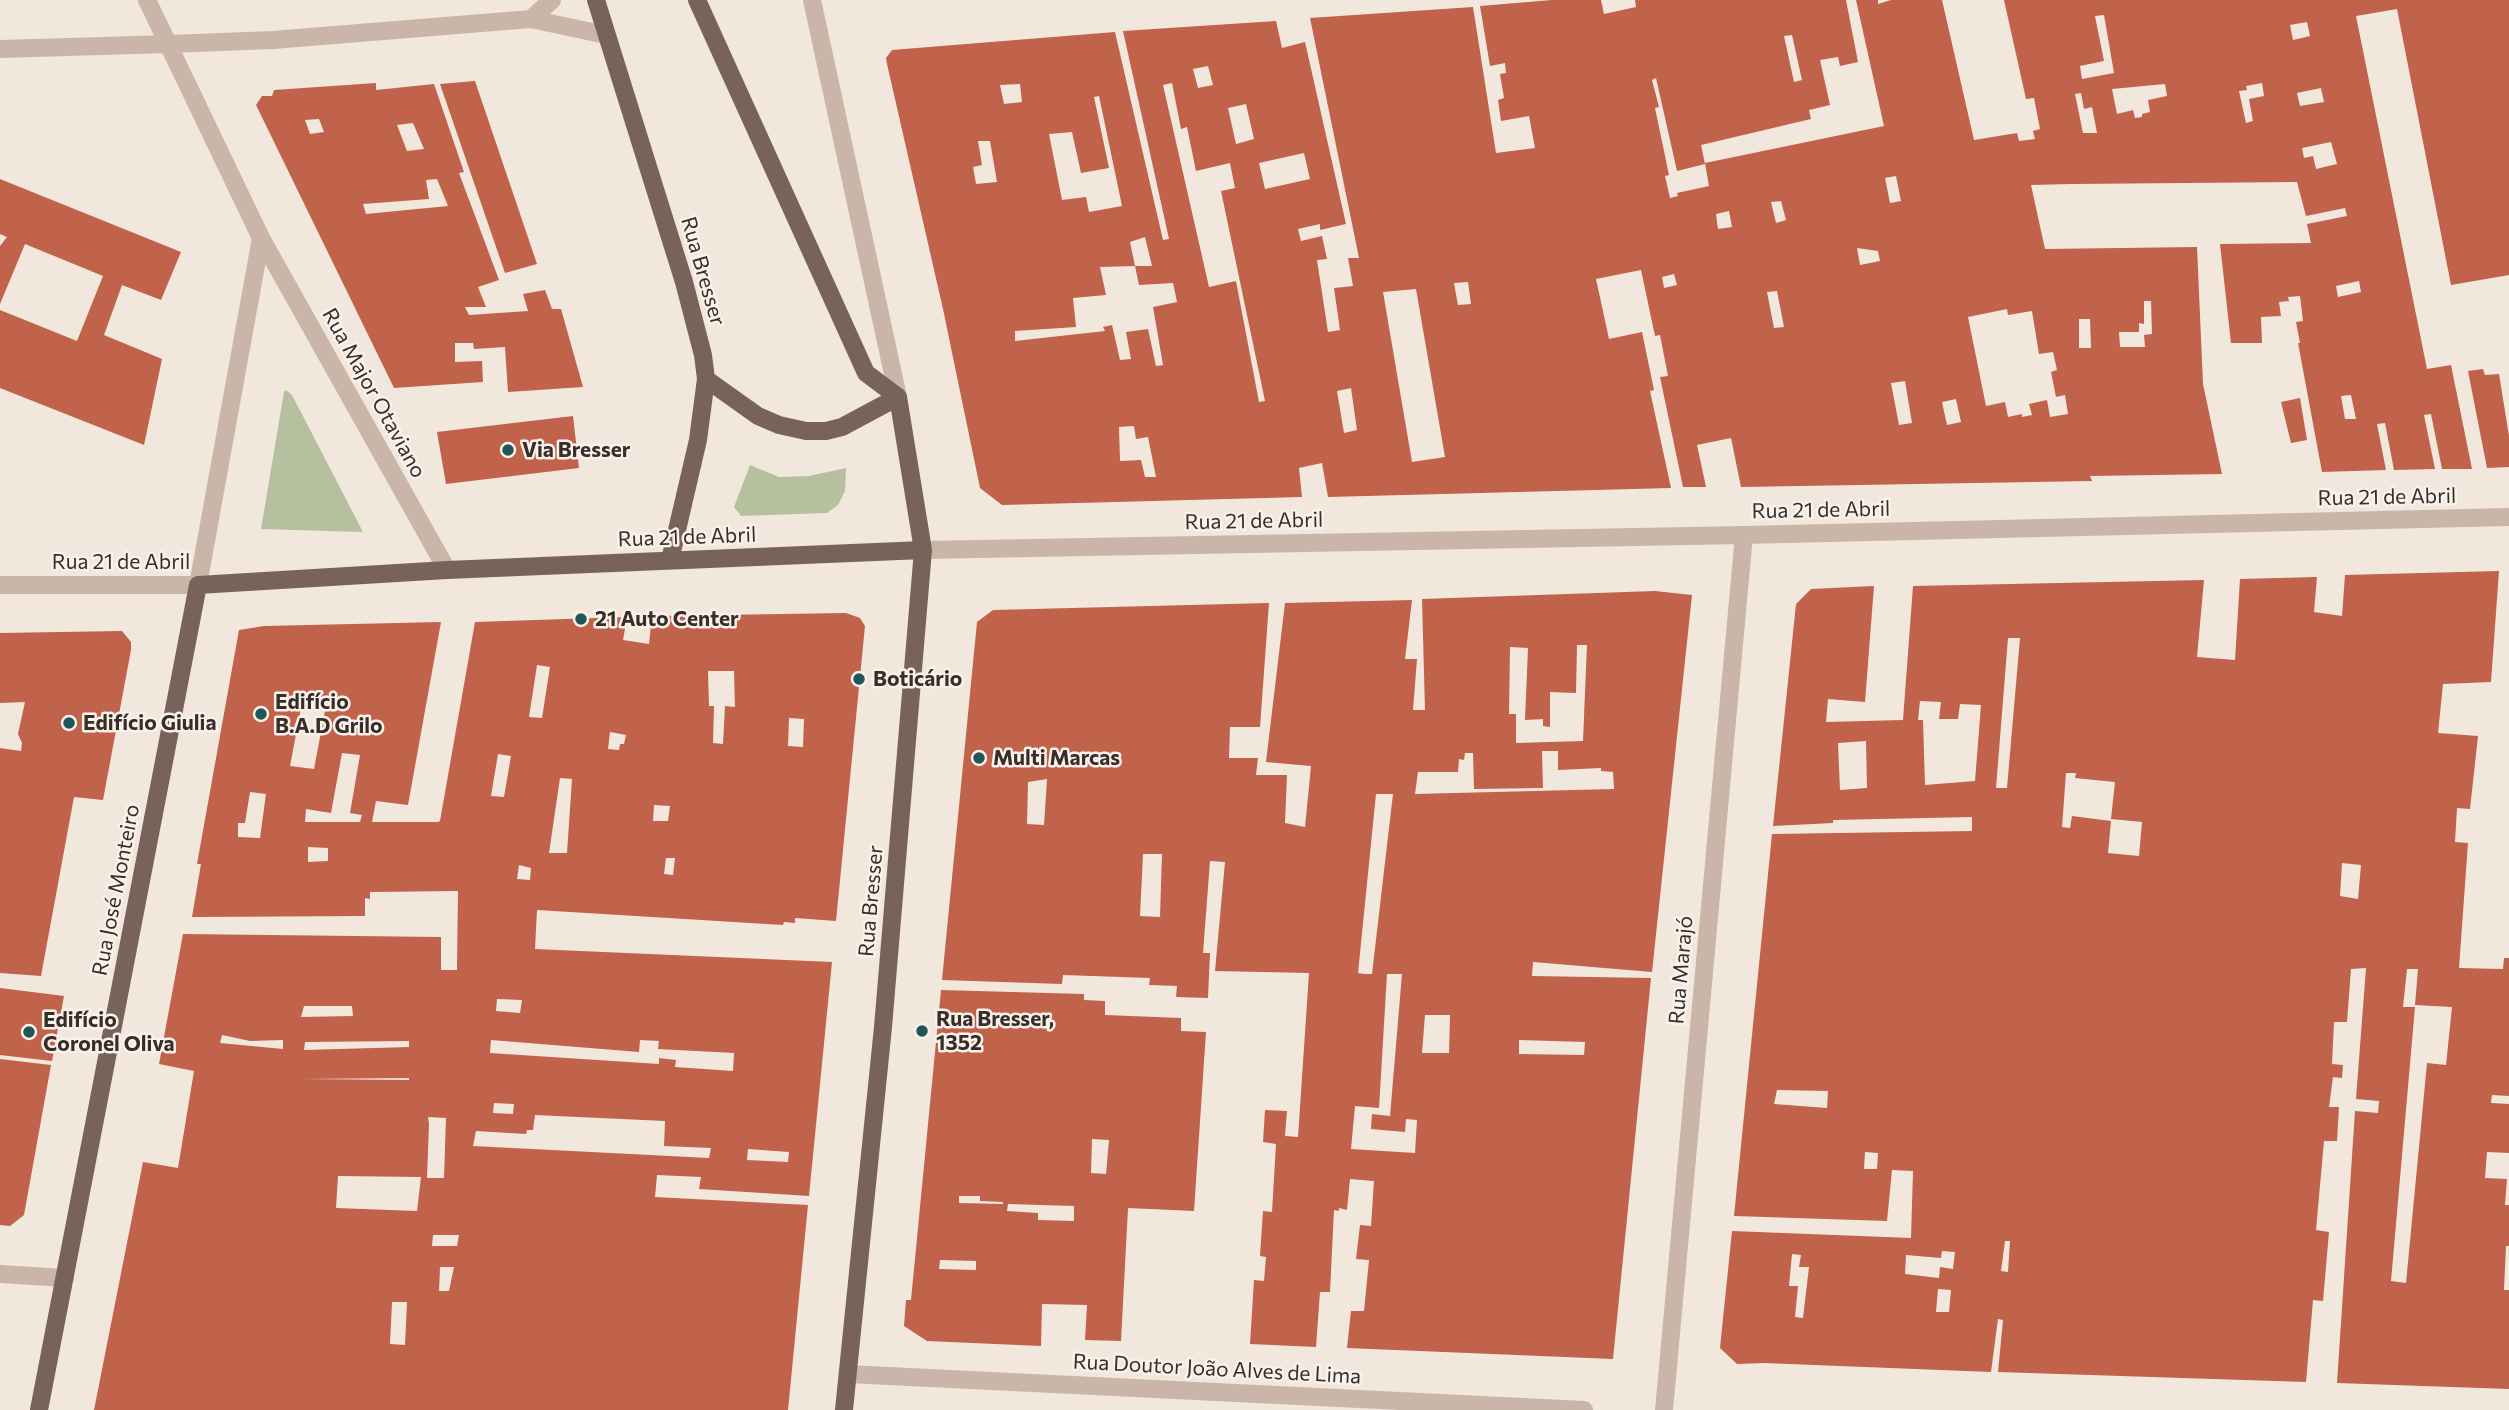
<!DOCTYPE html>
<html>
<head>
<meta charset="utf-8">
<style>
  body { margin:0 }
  canvas { display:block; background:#f1e7dd }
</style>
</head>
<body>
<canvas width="2509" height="1410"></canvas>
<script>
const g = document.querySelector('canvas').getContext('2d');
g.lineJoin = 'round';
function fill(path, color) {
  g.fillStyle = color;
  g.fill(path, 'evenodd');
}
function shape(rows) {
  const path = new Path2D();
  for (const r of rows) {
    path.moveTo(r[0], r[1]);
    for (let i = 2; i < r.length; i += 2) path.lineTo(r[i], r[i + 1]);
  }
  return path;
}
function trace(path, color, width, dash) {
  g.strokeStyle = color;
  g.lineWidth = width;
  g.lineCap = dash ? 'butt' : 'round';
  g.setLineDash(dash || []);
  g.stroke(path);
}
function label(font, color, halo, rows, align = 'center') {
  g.font = font + ' Commissioner,sans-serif';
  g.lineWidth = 5;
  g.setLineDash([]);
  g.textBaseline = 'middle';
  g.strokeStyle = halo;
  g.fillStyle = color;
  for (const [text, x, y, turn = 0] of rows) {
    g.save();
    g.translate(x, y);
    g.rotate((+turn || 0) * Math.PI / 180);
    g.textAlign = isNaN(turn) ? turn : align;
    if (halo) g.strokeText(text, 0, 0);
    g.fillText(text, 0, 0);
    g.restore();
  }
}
fill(shape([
  [286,390,292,395,363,532,261,529,284,392],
  [750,465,779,477,809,476,846,468,845,491,838,505,827,513,741,516,734,507]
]), '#b6c09e');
fill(shape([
  [1552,0,1601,0,1604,14,1636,7,1635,0,1846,0,1858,62,1840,66,1838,57,1820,60,1830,105,1809,110,1811,119,1701,145,1705,164,1677,171,1656,78,1652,80,1659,107,1655,108,1669,175,1665,176,1670,198,1678,196,1677,193,1709,186,1705,163,1884,126,1856,0,1878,0,1878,4,1891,0,1942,0,1974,140,2017,133,2019,141,2035,139,2033,131,2040,129,2034,98,2026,99,2004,0,2509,0,2509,275,2451,285,2397,9,2356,16,2427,369,2451,365,2472,469,2442,469,2431,414,2424,415,2435,469,2394,470,2385,423,2377,424,2386,470,2322,472,2298,343,2300,343,2296,322,2303,321,2300,296,2288,297,2289,301,2279,302,2281,316,2261,317,2262,343,2231,343,2220,244,2311,243,2307,224,2347,216,2345,208,2306,216,2297,182,2072,184,2031,185,2045,249,2197,247,2203,384,2222,474,2090,476,2092,481,1741,487,1731,438,1697,445,1706,487,1683,487,1660,377,1668,376,1660,335,1655,336,1641,270,1596,279,1609,339,1642,332,1654,390,1650,391,1671,488,1328,497,1322,463,1299,468,1302,497,1002,505,980,488,943,309,887,64,886,58,892,50,1115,32,1163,240,1169,239,1123,31,1276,21,1282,48,1305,42,1346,224,1320,230,1320,224,1298,229,1301,241,1322,236,1327,259,1317,260,1328,332,1340,330,1334,288,1353,286,1348,258,1359,258,1310,18,1473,7,1496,153,1535,148,1529,116,1501,121,1498,100,1504,98,1500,74,1506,73,1505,63,1490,66,1480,6],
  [2104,15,2114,73,2082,79,2080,66,2104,61,2095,16],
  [2307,22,2310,36,2293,40,2290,25],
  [1792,35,1802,80,1794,82,1784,36],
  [1208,66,1213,85,1198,88,1193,69],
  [1172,83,1181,129,1187,127,1196,171,1230,163,1235,188,1221,191,1265,401,1259,402,1236,281,1209,287,1163,85],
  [2262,83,2264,96,2249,99,2253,121,2246,123,2239,91,2247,90,2246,86],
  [1020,84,1022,102,1004,104,1000,85],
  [2165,84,2167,96,2148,100,2150,112,2142,114,2142,117,2135,118,2133,110,2117,114,2112,89],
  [2321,88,2324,102,2300,106,2297,93],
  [2081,93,2084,109,2092,107,2097,133,2083,133,2075,94],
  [1099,96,1122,206,1089,212,1086,197,1062,200,1049,134,1072,132,1081,173,1109,168,1094,97],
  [1246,104,1254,139,1236,144,1228,108],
  [978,141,990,141,997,182,976,184,973,167,982,165],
  [2331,142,2337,164,2316,169,2313,156,2304,158,2302,148],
  [1304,153,1310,179,1265,189,1259,163],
  [1896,176,1901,201,1890,203,1885,178],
  [1781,201,1786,220,1776,223,1771,202],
  [1729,211,1732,227,1718,229,1716,214],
  [1145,237,1152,266,1135,266,1139,285,1173,283,1177,302,1153,307,1163,365,1156,366,1148,329,1126,332,1131,359,1120,360,1112,325,1103,327,1105,331,1015,341,1015,331,1076,327,1073,298,1106,295,1100,267,1135,266,1130,242],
  [1857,248,1878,251,1880,261,1860,265],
  [1674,274,1677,285,1664,288,1662,277],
  [2359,281,2361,292,2338,297,2336,286],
  [1468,282,1471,304,1458,305,1454,283],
  [1416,289,1445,457,1412,462,1383,292],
  [1777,291,1784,327,1774,328,1767,292],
  [2144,301,2151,301,2152,334,2144,335,2145,347,2120,347,2119,332,2139,332,2139,323,2144,324],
  [2007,309,2008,315,2032,311,2039,354,2053,352,2057,370,2051,372,2056,397,2065,395,2068,414,2050,417,2047,400,2029,404,2032,415,2022,417,2022,414,2008,417,2005,402,1986,406,1968,317],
  [2079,319,2090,319,2091,348,2079,348],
  [1905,381,1912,423,1899,425,1891,383],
  [1351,388,1357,430,1344,433,1337,391],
  [2351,395,2356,419,2345,419,2341,396],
  [1956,399,1961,422,1947,425,1942,402],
  [1134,426,1136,439,1148,437,1156,477,1145,477,1141,460,1120,461,1119,427],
  [475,81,537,264,505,273,440,84],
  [376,83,376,90,434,84,464,172,459,173,499,280,478,287,486,307,465,307,469,315,528,311,523,294,545,290,552,309,561,309,583,387,508,392,505,347,474,349,473,343,455,343,455,362,482,361,483,382,394,388,256,105,262,96,272,96,274,90],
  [319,119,324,132,310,134,305,120],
  [413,123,424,149,407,151,397,125],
  [437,179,448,206,366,214,363,204,429,199,426,180],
  [0,179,181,252,161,300,122,285,104,335,162,359,144,445,0,388,0,310,77,341,103,276,25,244,0,304,0,246,7,237,0,234],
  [2483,369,2485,375,2499,374,2509,436,2509,467,2487,468,2468,371],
  [2300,398,2307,440,2291,443,2281,402],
  [573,416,579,468,446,484,437,432],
  [2499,571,2491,682,2443,684,2438,733,2478,736,2470,809,2457,808,2455,842,2468,843,2459,968,2503,969,2504,958,2509,958,2509,1096,2492,1095,2491,1103,2509,1104,2509,1153,2487,1152,2485,1178,2507,1179,2505,1205,2509,1205,2509,1246,2506,1246,2504,1290,2509,1290,2509,1389,2337,1383,2355,1111,2378,1113,2379,1101,2356,1099,2366,968,2351,969,2347,1022,2334,1022,2332,1064,2343,1065,2342,1078,2333,1077,2329,1107,2339,1107,2337,1141,2324,1141,2316,1230,2329,1232,2323,1301,2313,1300,2306,1382,1998,1372,2003,1320,1998,1319,1991,1372,1764,1363,1737,1364,1720,1348,1732,1231,1911,1238,1913,1171,1892,1170,1887,1221,1734,1216,1772,834,1972,831,1972,817,1833,820,1833,823,1773,826,1796,604,1811,589,1874,586,1865,702,1828,699,1826,722,1903,720,1913,586,2204,580,2197,657,2235,660,2240,579,2317,577,2314,612,2342,616,2345,575],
  [2008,638,2020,638,2007,788,1996,788],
  [1920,701,1941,702,1939,719,1958,719,1960,704,1981,705,1975,781,1925,785,1923,720,1918,720],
  [1866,741,1867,788,1840,790,1838,743],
  [2066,773,2076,773,2075,778,2115,782,2111,819,2142,822,2139,856,2108,853,2111,821,2072,816,2070,828,2062,827],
  [2342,863,2361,865,2358,899,2340,896],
  [2407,969,2418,969,2415,1005,2452,1007,2446,1065,2427,1063,2406,1283,2391,1281,2415,1007,2403,1007],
  [1777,1090,1828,1091,1827,1108,1774,1104],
  [1865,1152,1878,1153,1877,1169,1864,1169],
  [2005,1241,2010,1241,2008,1272,2001,1271],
  [1942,1251,1955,1252,1953,1269,1940,1267,1939,1278,1905,1274,1906,1255,1941,1258],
  [1792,1254,1801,1255,1799,1267,1809,1267,1803,1318,1795,1317,1798,1286,1789,1286],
  [1938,1289,1951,1290,1949,1312,1936,1312],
  [1655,591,1692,595,1652,972,1533,962,1532,976,1651,978,1613,1359,1347,1348,1351,1311,1364,1311,1369,1260,1356,1259,1360,1225,1371,1226,1374,1181,1350,1179,1347,1210,1339,1208,1339,1211,1334,1210,1330,1292,1320,1292,1316,1347,1250,1344,1254,1280,1264,1281,1266,1257,1260,1256,1263,1211,1272,1212,1276,1144,1263,1142,1265,1110,1287,1111,1285,1136,1298,1137,1309,973,1215,971,1225,862,1210,861,1203,953,1210,953,1208,998,1176,997,1177,986,1149,985,1150,978,1063,975,1062,984,942,980,977,622,993,610,1269,603,1260,727,1230,727,1229,758,1258,758,1256,775,1287,775,1285,823,1305,827,1311,766,1266,762,1285,603,1412,600,1405,659,1417,659,1413,710,1425,710,1422,599],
  [1577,645,1587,645,1583,741,1516,743,1516,714,1509,714,1510,647,1528,648,1525,720,1543,719,1543,726,1550,727,1550,692,1576,693],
  [1542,751,1558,751,1558,770,1601,768,1601,771,1613,772,1614,789,1415,794,1418,772,1458,772,1459,759,1464,760,1465,753,1473,753,1474,789,1543,788],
  [1047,779,1044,825,1027,824,1028,782],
  [1376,794,1393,794,1372,974,1364,974,1358,973],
  [1143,854,1162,854,1160,917,1140,916],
  [1387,974,1402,974,1390,1116,1372,1114,1371,1129,1405,1132,1406,1119,1417,1120,1415,1153,1351,1149,1355,1106,1379,1108],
  [1425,1015,1450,1015,1449,1053,1422,1053],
  [1519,1040,1585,1042,1584,1055,1519,1054],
  [846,613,860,618,865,626,836,921,795,918,795,923,784,922,783,925,537,910,535,949,832,962,809,1196,699,1189,701,1177,657,1175,655,1197,808,1205,788,1410,94,1410,143,1162,178,1168,194,1071,159,1064,183,934,441,937,441,970,457,970,458,891,370,892,370,899,365,898,365,916,192,917,201,864,197,864,239,630,264,626,441,622,408,805,376,801,372,822,438,822,440,821,475,622,627,617,623,640,649,644,652,616],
  [537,665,550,667,542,718,529,717],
  [708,671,734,671,735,707,725,706,723,744,713,743,714,706,709,706],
  [303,697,327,700,314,769,290,766],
  [789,718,804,719,803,747,788,746],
  [610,732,626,735,624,744,620,744,619,750,608,749],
  [342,753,360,755,350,813,362,815,360,822,305,822,306,809,331,813],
  [498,754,511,756,504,797,491,796],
  [560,778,572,779,567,853,549,853],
  [250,792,266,794,260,838,238,837,238,823,245,823],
  [654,805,670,806,668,821,653,821],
  [308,847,328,848,328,861,308,862],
  [666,858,675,858,673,875,664,874],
  [519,865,531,868,530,880,517,879],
  [497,999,522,1000,520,1013,496,1011],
  [304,1006,352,1006,353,1016,301,1017],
  [222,1035,250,1041,283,1040,283,1049,220,1043],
  [491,1040,639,1052,640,1040,659,1041,658,1049,734,1053,733,1071,675,1067,676,1060,659,1058,659,1064,490,1053],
  [409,1041,409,1047,304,1050,305,1042],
  [409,1078,409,1080,301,1079],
  [494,1103,514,1104,513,1114,493,1113],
  [535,1115,665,1121,664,1146,711,1148,709,1158,473,1146,476,1131,526,1134,527,1130,533,1130],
  [428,1117,446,1118,444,1178,427,1178,429,1124],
  [748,1149,789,1152,788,1162,747,1160],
  [338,1176,421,1177,417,1211,336,1208],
  [433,1235,459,1235,457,1246,432,1246],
  [440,1267,454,1267,449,1291,439,1291],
  [392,1302,407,1302,405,1345,390,1344],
  [122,631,131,642,131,650,103,800,74,797,41,976,0,973,0,748,21,751,22,743,18,734,25,702,0,703,0,633],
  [0,988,64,996,52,1061,0,1055],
  [941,990,1084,994,1084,1000,1105,1001,1105,1015,1181,1018,1181,1031,1206,1032,1194,1211,1128,1208,1121,1341,1085,1340,1087,1305,1042,1304,1041,1346,927,1341,904,1326,906,1300,911,1300],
  [1092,1139,1109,1140,1106,1174,1091,1173],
  [959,1196,980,1196,980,1201,1003,1202,1003,1204,959,1203],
  [1008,1204,1074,1206,1074,1221,1038,1220,1038,1213,1007,1211],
  [940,1260,976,1261,976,1270,939,1269],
  [0,1059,51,1065,24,1215,10,1226,0,1225]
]), '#c1624b');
trace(shape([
  [0,49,169,44],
  [261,238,447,570],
  [923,550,1744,535,2509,517],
  [0,1274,65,1278],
  [1664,1410,1744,535]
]), '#c9b6a9', 18);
trace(shape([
  [812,0,898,397],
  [531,19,552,0],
  [169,44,273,40,531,19,606,35],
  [0,585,198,585,261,238,147,0],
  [848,1374,1584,1410]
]), '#c9b6a9', 18);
trace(shape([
  [596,0,684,282,703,355,706,379,698,440,670,560],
  [697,0,866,373,898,397,923,550,883,1027,844,1410],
  [706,379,758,416,779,425,806,431,826,431,842,427,898,397],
  [39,1410,198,585,447,570,923,550]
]), '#78635b', 18);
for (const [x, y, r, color] of [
  [508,450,7,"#205657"],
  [581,619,7,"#205657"],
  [859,679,7,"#205657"],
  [261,714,7,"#205657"],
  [69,723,7,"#205657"],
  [979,758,7,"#205657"],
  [922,1031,7,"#205657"],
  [29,1032,7,"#205657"]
]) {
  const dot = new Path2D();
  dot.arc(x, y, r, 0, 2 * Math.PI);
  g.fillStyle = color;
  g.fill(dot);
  trace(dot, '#f9f1ea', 2.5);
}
label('21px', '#372d29', '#f9f1ea', [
  ["Rua Bresser",703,271,74],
  ["Rua Major Otaviano",374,393,61],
  ["Rua 21 de Abril",2387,497,-1],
  ["Rua 21 de Abril",1821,510,-1],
  ["Rua 21 de Abril",1254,521,-1],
  ["Rua 21 de Abril",687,537,-2],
  ["Rua 21 de Abril",121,562],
  ["Rua José Monteiro",116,890,-79],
  ["Rua Bresser",871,901,-85],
  ["Rua Marajó",1681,970,-85],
  ["Rua Doutor João Alves de Lima",1217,1369,3]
]);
label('bold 21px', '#372d29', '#f9f1ea', [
  ["Via Bresser",522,450],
  ["21 Auto Center",595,619],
  ["Boticário",873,679],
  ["Edifício",275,702],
  ["B.A.D Grilo",275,726],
  ["Edifício Giulia",83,723],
  ["Multi Marcas",993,758],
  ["Rua Bresser,",936,1019],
  ["1352",936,1043],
  ["Edifício",43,1020],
  ["Coronel Oliva",43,1044]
], 'left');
</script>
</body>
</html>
